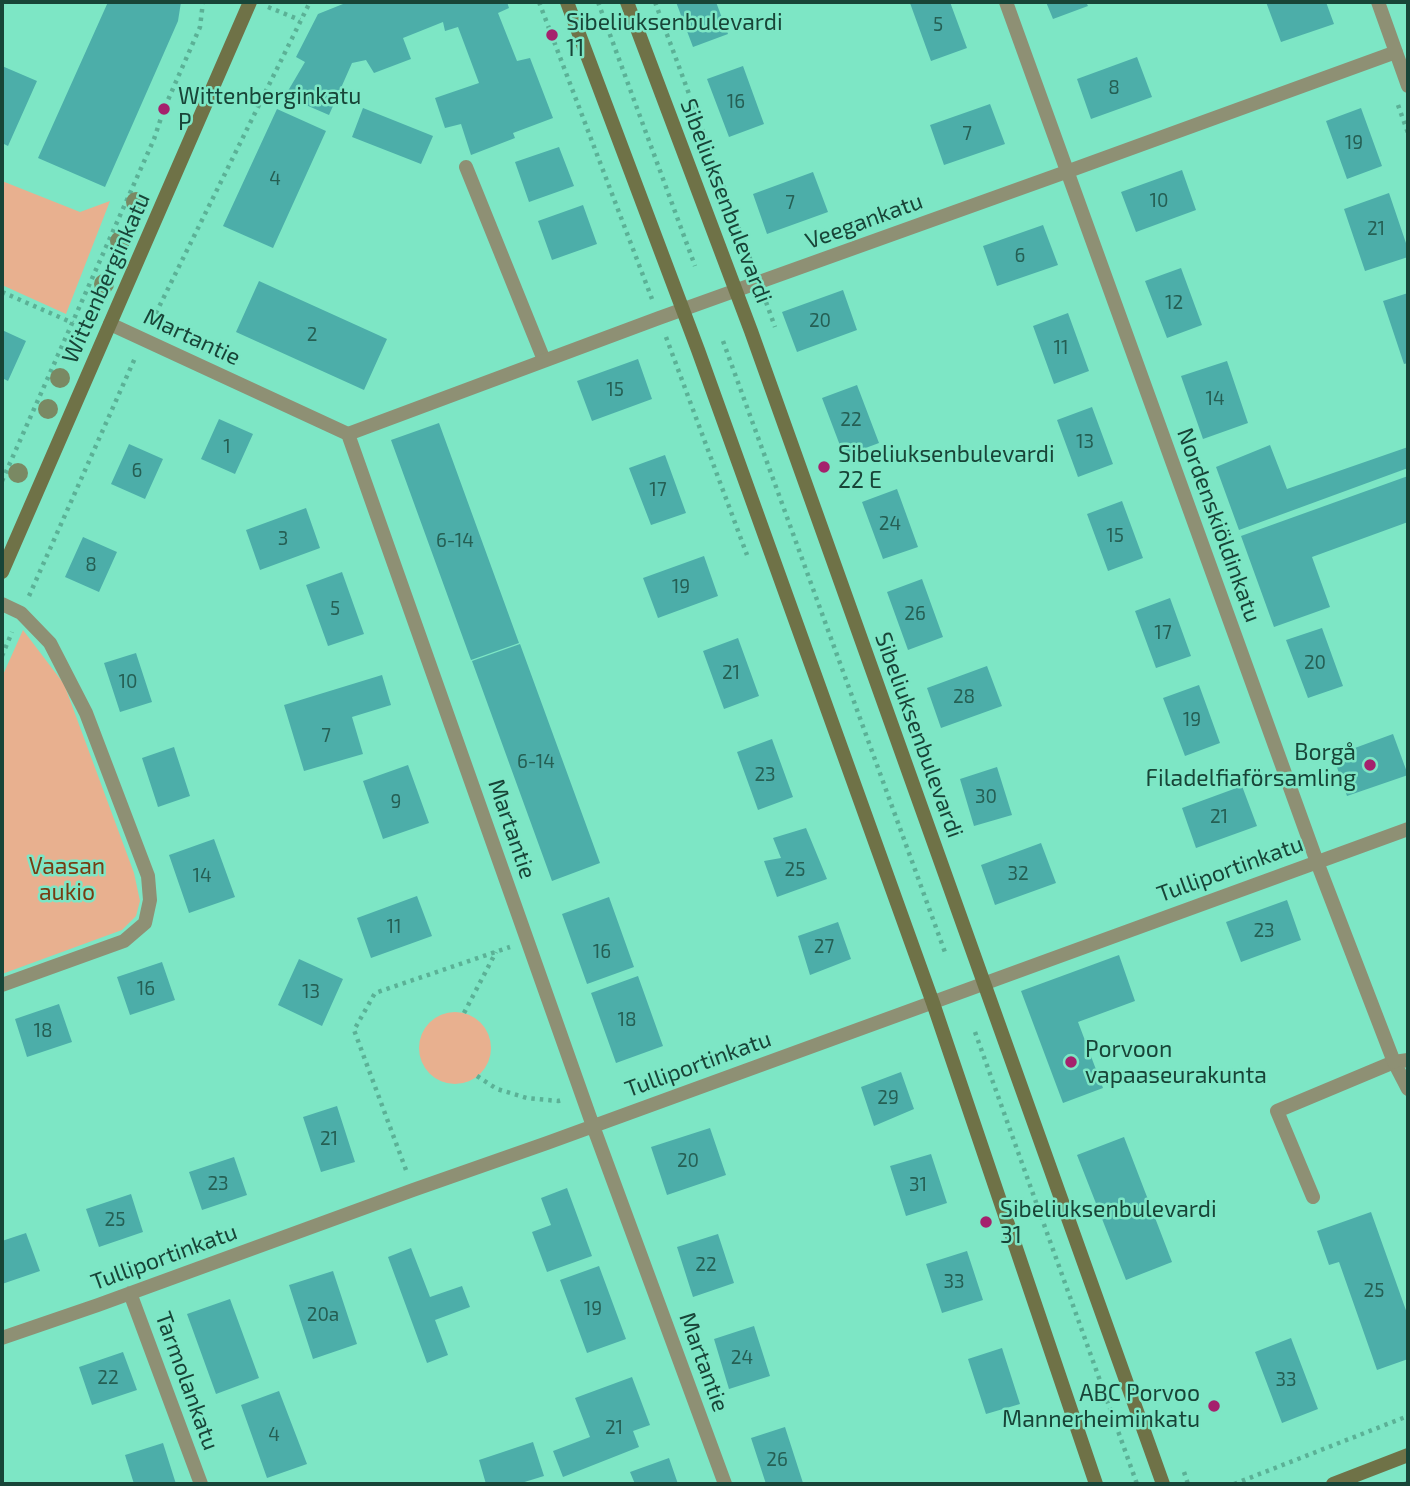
<!DOCTYPE html>
<html>
<head>
<meta charset="utf-8">
<style>
  body { margin:0 }
  #map { position:relative; width:1410px; height:1486px; overflow:hidden; background:#7de6c5; font-family:"Exo 2",sans-serif }
  canvas { display:block }
  .frame { position:absolute; inset:0; border:4px solid #184538; pointer-events:none }
</style>
</head>
<body>
<div id="map">
<canvas width="1410" height="1486"></canvas>
<div class="frame"></div>
</div>
<script>
const g = document.querySelector('canvas').getContext('2d');
g.lineJoin = 'round';
function fill(path, color) {
  g.fillStyle = color;
  g.fill(path, 'evenodd');
}
function shape(rows) {
  const path = new Path2D();
  for (const r of rows) {
    if (r.length === 3) {
      path.moveTo(r[0] + r[2], r[1]);
      path.arc(r[0], r[1], r[2], 0, 2 * Math.PI);
      continue;
    }
    path.moveTo(r[0], r[1]);
    for (let i = 2; i < r.length; i += 2) path.lineTo(r[i], r[i + 1]);
  }
  return path;
}
function trace(path, color, width, dash) {
  g.strokeStyle = color;
  g.lineWidth = width;
  g.lineCap = dash ? 'butt' : 'round';
  g.setLineDash(dash || []);
  g.stroke(path);
}
function label(font, color, halo, rows, align = 'center') {
  g.font = font + ' "Exo 2",sans-serif';
  g.lineWidth = 5;
  g.setLineDash([]);
  g.textBaseline = 'middle';
  g.strokeStyle = halo;
  g.fillStyle = color;
  for (const [text, x, y, turn = 0] of rows) {
    g.save();
    g.translate(x, y);
    g.rotate((+turn || 0) * Math.PI / 180);
    g.textAlign = isNaN(turn) ? turn : align;
    if (halo) g.strokeText(text, 0, 0);
    g.fillText(text, 0, 0);
    g.restore();
  }
}
fill(shape([
  [2,181,80,212,110,201,66,314,2,285],
  [23,630,64,684,134,873,140,901,136,916,122,930,2,974,2,677],
  [455,1048,36]
]), '#e8b08f');
fill(shape([
  [108,2,181,2,178,21,105,187,38,158],
  [348,2,507,2,509,8,498,13,517,61,530,58,553,118,513,133,515,138,471,155,461,124,445,128,435,98,479,83,458,27,445,31,443,22,403,38,411,59,374,73,366,60,352,63,329,115,285,96,305,62,296,57,318,14],
  [676,2,716,2,728,34,693,47],
  [913,2,950,2,967,48,931,61,910,3],
  [1046,2,1086,2,1088,6,1053,19],
  [1266,2,1326,2,1334,24,1281,42],
  [1137,57,1152,97,1091,119,1077,79],
  [2,66,37,81,8,146,2,143],
  [743,66,764,124,729,137,707,79],
  [990,104,1005,144,944,165,930,125],
  [363,108,433,136,421,164,352,137],
  [1361,108,1382,166,1347,179,1326,121],
  [277,109,326,131,273,248,223,226],
  [559,147,574,186,529,202,515,162],
  [1182,170,1196,210,1136,232,1121,192],
  [813,172,828,212,767,234,753,194],
  [1389,193,1408,249,1408,257,1365,271,1344,209],
  [583,205,597,244,552,260,538,221],
  [1043,225,1058,265,997,286,983,246],
  [1181,268,1202,325,1167,338,1145,281],
  [259,281,387,339,364,390,236,332],
  [843,290,857,330,797,352,782,312],
  [1408,293,1408,363,1404,364,1383,301],
  [1068,313,1089,371,1054,384,1033,326],
  [2,330,26,341,8,381,2,378],
  [638,359,652,399,592,421,577,381],
  [1227,361,1248,423,1203,439,1181,376],
  [857,385,879,443,844,456,822,398],
  [1092,407,1113,464,1078,477,1057,420],
  [219,419,253,434,235,474,201,459],
  [439,423,519,643,471,660,391,440],
  [129,444,163,459,145,499,111,484],
  [1270,445,1287,489,1408,447,1408,468,1239,530,1216,467],
  [665,455,686,513,651,525,629,468],
  [1408,476,1408,522,1312,557,1330,607,1274,627,1241,536],
  [897,489,918,547,883,559,862,502],
  [1122,501,1143,558,1108,571,1087,514],
  [306,508,320,548,260,570,246,530],
  [83,537,117,552,99,592,65,577],
  [704,556,718,596,658,618,643,578],
  [342,572,364,634,328,646,306,585],
  [922,579,943,637,908,650,887,592],
  [1170,598,1191,656,1156,668,1135,611],
  [1322,628,1343,686,1308,698,1286,640],
  [738,638,759,696,724,709,703,651],
  [520,644,600,863,552,881,472,661],
  [136,653,152,702,120,712,104,663],
  [987,666,1002,706,941,728,927,688],
  [382,675,391,705,352,717,363,754,304,771,284,705],
  [1199,685,1220,743,1185,756,1163,698],
  [1393,734,1408,775,1347,796,1333,756],
  [772,739,793,797,758,810,737,752],
  [174,747,190,796,158,807,142,758],
  [408,765,429,823,383,839,363,781],
  [997,767,1012,815,974,826,960,779],
  [1242,786,1257,826,1196,848,1182,808],
  [806,828,827,879,777,897,764,861,781,858,773,838],
  [214,839,235,897,189,913,169,855],
  [1041,843,1056,883,995,905,981,865],
  [417,896,432,936,371,958,357,918],
  [609,897,634,967,587,984,562,914],
  [1287,900,1301,940,1241,962,1226,922],
  [838,922,851,959,810,975,798,936],
  [1119,955,1135,1001,1078,1022,1103,1088,1063,1103,1021,991],
  [299,959,343,979,322,1026,278,1005],
  [162,962,175,1000,130,1015,117,977],
  [638,976,663,1046,616,1063,591,993],
  [59,1004,72,1042,27,1057,15,1019],
  [901,1072,914,1109,874,1126,861,1087],
  [337,1106,355,1162,321,1172,303,1117],
  [710,1128,726,1175,667,1195,651,1147],
  [1124,1137,1172,1262,1126,1280,1077,1155],
  [931,1154,947,1203,906,1216,890,1166],
  [234,1157,247,1195,202,1210,189,1172],
  [567,1188,592,1256,547,1272,532,1232,551,1225,541,1198],
  [131,1194,143,1232,99,1247,86,1209],
  [1371,1212,1408,1316,1408,1359,1377,1370,1339,1262,1329,1265,1317,1231],
  [26,1233,40,1271,2,1284,2,1241],
  [718,1234,734,1283,693,1297,677,1247],
  [411,1248,430,1297,462,1286,470,1307,435,1320,448,1355,427,1363,388,1257],
  [967,1251,983,1300,942,1313,926,1264],
  [599,1266,626,1339,587,1353,560,1280],
  [333,1271,357,1344,313,1359,289,1285],
  [230,1299,259,1378,216,1394,187,1314],
  [754,1326,770,1376,729,1389,714,1339],
  [1291,1338,1318,1409,1282,1423,1255,1352],
  [1002,1348,1020,1404,986,1414,968,1359],
  [123,1352,137,1390,92,1405,79,1367],
  [632,1377,650,1425,633,1431,639,1447,563,1477,553,1451,590,1437,575,1398],
  [279,1391,307,1464,267,1478,241,1405],
  [785,1427,803,1483,798,1484,766,1484,751,1438],
  [533,1442,544,1476,518,1484,486,1484,479,1460],
  [163,1443,176,1484,134,1484,125,1455],
  [669,1458,678,1484,635,1484,630,1472]
]), '#4caea9');
trace(shape([
  [539,2,652,299],
  [598,2,695,266],
  [655,2,752,264],
  [268,7,300,20],
  [1398,105,1408,133],
  [2,292,73,323],
  [766,302,775,327],
  [152,321,310,2],
  [666,337,747,555],
  [723,341,946,955],
  [2,481,154,139,164,109,200,27,203,2],
  [29,596,135,358],
  [2,656,12,632],
  [464,1013,496,952],
  [975,1032,1137,1484],
  [477,1076,497,1089,527,1098,558,1101,562,1100],
  [406,1170,354,1030,375,993,510,947],
  [1184,1472,1188,1484],
  [1234,1484,1408,1416],
  [1405,1484,1408,1483]
]), '#5bb196', 4.5, [3.5, 5]);
trace(shape([
  [466,167,544,360],
  [1394,1062,1408,1089],
  [1313,1197,1277,1111,1394,1062,1408,1060]
]), '#8e9074', 14);
trace(shape([
  [1006,2,1317,862,1394,1062],
  [1378,2,1408,86],
  [110,324,348,434,593,1126,725,1484],
  [348,434,659,318,1066,172,1396,52],
  [2,604,21,613,50,643,86,713,148,876,150,900,145,923,124,941,2,985],
  [130,1293,201,1484],
  [2,1338,98,1305,413,1190,547,1143,1408,829]
]), '#8e9074', 14);
trace(shape([
  [567,2,698,350,933,1003,1096,1484],
  [627,2,751,331,1163,1484],
  [2,572,250,2],
  [1333,1484,1408,1455]
]), '#6f7247', 14);
g.fillStyle = '#7a8963';
for (const [x, y] of [
  [136,202],
  [120,241],
  [104,284],
  [60,378],
  [48,409],
  [18,473]
]) {
  g.beginPath();
  g.arc(x, y, 10, 0, 2 * Math.PI);
  g.fill();
}
for (const [x, y, r, color] of [
  [552,35,7,"#a5216d"],
  [164,109,7,"#a5216d"],
  [824,467,7,"#a5216d"],
  [1370,765,7,"#a5216d"],
  [1071,1062,7,"#a5216d"],
  [986,1222,7,"#a5216d"],
  [1214,1406,7,"#a5216d"]
]) {
  const dot = new Path2D();
  dot.arc(x, y, r, 0, 2 * Math.PI);
  g.fillStyle = color;
  g.fill(dot);
  trace(dot, '#7de6c5', 2.5);
}
label('19px', '#255f54', null, [
  ["5",938,25],
  ["8",1114,88],
  ["16",736,102],
  ["7",967,134],
  ["19",1354,143],
  ["4",275,179],
  ["10",1159,201],
  ["7",790,203],
  ["21",1376,229],
  ["6",1020,256],
  ["12",1174,303],
  ["20",820,321],
  ["2",312,335],
  ["11",1061,348],
  ["15",615,390],
  ["14",1215,399],
  ["22",851,420],
  ["13",1085,442],
  ["1",227,447],
  ["6",137,471],
  ["17",658,490],
  ["24",890,524],
  ["15",1115,536],
  ["3",283,539],
  ["6-14",455,541],
  ["8",91,565],
  ["19",681,587],
  ["5",335,609],
  ["26",915,614],
  ["17",1163,633],
  ["20",1315,663],
  ["21",731,673],
  ["10",128,682],
  ["28",964,697],
  ["19",1192,720],
  ["7",326,736],
  ["6-14",536,762],
  ["23",765,775],
  ["30",986,797],
  ["9",396,802],
  ["21",1219,817],
  ["25",795,870],
  ["32",1018,874],
  ["14",202,876],
  ["11",394,927],
  ["23",1264,931],
  ["27",824,947],
  ["16",602,952],
  ["16",146,989],
  ["13",311,992],
  ["18",627,1020],
  ["18",43,1031],
  ["29",888,1098],
  ["21",329,1139],
  ["20",688,1161],
  ["23",218,1184],
  ["31",918,1185],
  ["25",115,1220],
  ["22",706,1265],
  ["33",954,1282],
  ["25",1374,1291],
  ["19",593,1309],
  ["20a",323,1315],
  ["24",742,1358],
  ["22",108,1378],
  ["33",1286,1380],
  ["21",614,1428],
  ["4",274,1435],
  ["26",777,1460]
]);
label('23px', '#184538', '#7de6c5', [
  ["Sibeliuksenbulevardi",566,22],
  ["11",566,48],
  ["Wittenberginkatu",178,96],
  ["P",178,122],
  ["Sibeliuksenbulevardi",838,454],
  ["22 E",838,480],
  ["Borgå",1356,752,"right"],
  ["Filadelfiaförsamling",1356,778,"right"],
  ["Porvoon",1085,1049],
  ["vapaaseurakunta",1085,1075],
  ["Sibeliuksenbulevardi",1000,1209],
  ["31",1000,1235],
  ["ABC Porvoo",1200,1393,"right"],
  ["Mannerheiminkatu",1200,1419,"right"]
], 'left');
label('23px', '#184538', '#7de6c5', [
  ["Sibeliuksenbulevardi",726,201,69],
  ["Veegankatu",864,221,-20],
  ["Wittenberginkatu",106,278,-66],
  ["Martantie",192,337,25],
  ["Nordenskiöldinkatu",1219,525,70],
  ["Sibeliuksenbulevardi",919,735,70],
  ["Martantie",512,829,71],
  ["Tulliportinkatu",1230,869,-20],
  ["Tulliportinkatu",698,1064,-20],
  ["Tulliportinkatu",164,1257,-20],
  ["Martantie",704,1362,70],
  ["Tarmolankatu",187,1381,70]
]);
label('23px', '#773d13', '#7de6c5', [
  ["Vaasan",67,866],
  ["aukio",67,892]
]);
</script>
</body>
</html>
